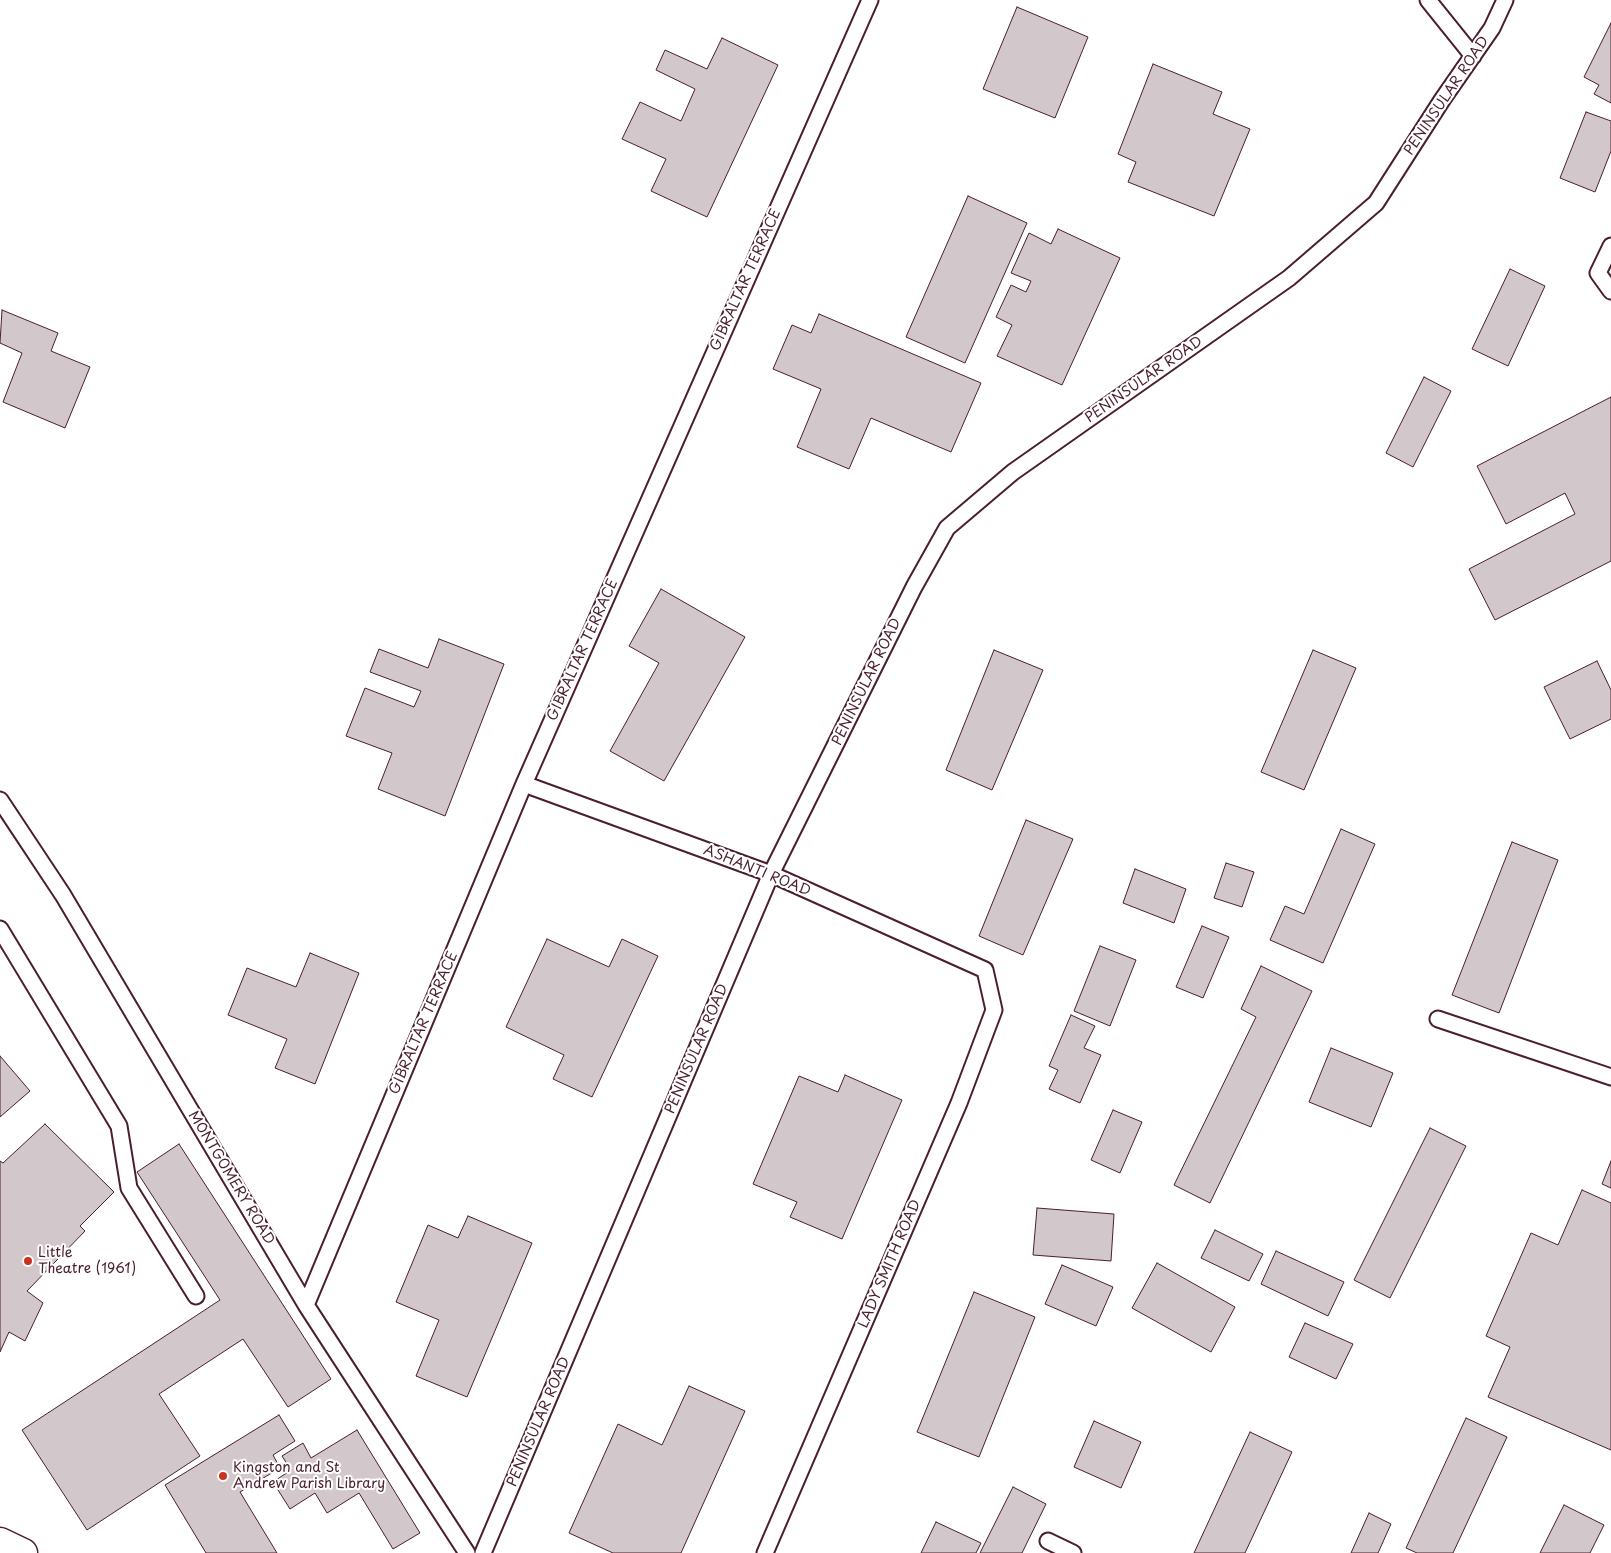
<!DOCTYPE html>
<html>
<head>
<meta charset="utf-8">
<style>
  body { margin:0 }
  canvas { display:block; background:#fff }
</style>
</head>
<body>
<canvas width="1611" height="1553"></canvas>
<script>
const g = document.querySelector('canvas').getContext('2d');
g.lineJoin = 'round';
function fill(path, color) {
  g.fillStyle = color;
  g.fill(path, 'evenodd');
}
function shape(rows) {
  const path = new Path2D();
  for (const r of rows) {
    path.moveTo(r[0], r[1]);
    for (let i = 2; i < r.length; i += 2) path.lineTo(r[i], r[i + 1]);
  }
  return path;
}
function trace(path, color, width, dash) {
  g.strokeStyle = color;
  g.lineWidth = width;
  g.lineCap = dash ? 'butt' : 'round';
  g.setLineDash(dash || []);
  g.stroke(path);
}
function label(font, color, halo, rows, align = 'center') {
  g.font = font + ' "Playpen Sans",sans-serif';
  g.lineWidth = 4;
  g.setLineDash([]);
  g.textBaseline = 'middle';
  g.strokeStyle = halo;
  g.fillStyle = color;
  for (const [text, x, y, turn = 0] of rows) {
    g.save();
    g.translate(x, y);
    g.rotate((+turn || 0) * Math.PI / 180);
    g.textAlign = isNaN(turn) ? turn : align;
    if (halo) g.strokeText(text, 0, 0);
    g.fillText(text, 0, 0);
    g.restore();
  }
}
const building = shape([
  [1017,7,1088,37,1055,118,983,89,1017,7],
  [1611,23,1611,103,1594,94,1599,85,1584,77,1611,23],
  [722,38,778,65,707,217,651,191,666,159,622,139,640,102,681,121,695,89,656,70,665,50,707,69,722,38],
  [1153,64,1222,92,1213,114,1250,129,1214,216,1128,182,1136,162,1118,154,1153,64],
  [1586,112,1611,121,1611,151,1595,192,1560,178,1586,112],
  [968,196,1027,223,965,363,906,337,968,196],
  [1058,229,1120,258,1062,385,997,356,1012,325,996,317,1011,285,1026,292,1031,281,1011,273,1029,233,1051,244,1058,229],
  [1510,269,1545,286,1508,366,1472,349,1510,269],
  [2,310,58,333,51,351,90,367,65,428,3,402,22,353,0,343,2,310],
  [819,314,981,383,951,452,871,418,849,469,797,447,821,389,773,369,792,325,811,333,819,314],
  [1424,377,1451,391,1413,467,1386,453,1424,377],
  [1611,397,1611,561,1495,620,1469,569,1575,514,1565,493,1506,524,1477,466,1611,397],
  [661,589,745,637,664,781,610,751,659,663,629,646,661,589],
  [439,639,504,664,445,816,378,789,392,753,346,736,365,688,414,707,421,691,370,672,379,649,428,668,439,639],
  [994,650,1043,670,992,790,946,770,994,650],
  [1313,650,1356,668,1304,790,1261,772,1313,650],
  [1597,661,1611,690,1611,719,1570,739,1544,687,1597,661],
  [1026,820,1073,839,1023,955,979,936,1026,820],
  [1341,829,1375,844,1323,963,1270,940,1285,906,1304,914,1341,829],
  [1512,842,1558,860,1499,1013,1452,995,1512,842],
  [1226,863,1254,872,1242,907,1214,898,1226,863],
  [1135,869,1186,889,1174,923,1123,903,1135,869],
  [1202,926,1229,937,1203,998,1176,987,1202,926],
  [547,939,609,967,622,939,658,956,592,1097,553,1079,564,1055,506,1027,547,939],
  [1100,946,1136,960,1110,1026,1074,1011,1100,946],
  [310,953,359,973,315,1084,275,1068,287,1039,228,1015,247,968,296,987,310,953],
  [1261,966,1312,991,1210,1203,1174,1185,1256,1017,1241,1009,1261,966],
  [1071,1015,1095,1026,1084,1048,1101,1055,1080,1103,1049,1089,1058,1070,1049,1066,1071,1015],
  [1331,1048,1393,1073,1371,1127,1309,1102,1331,1048],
  [0,1056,30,1091,0,1117,0,1056],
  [845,1075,902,1100,842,1239,790,1217,797,1202,753,1184,799,1076,838,1092,845,1075],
  [1113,1110,1142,1122,1120,1173,1091,1160,1113,1110],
  [45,1124,114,1192,80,1226,85,1231,27,1291,43,1303,25,1341,9,1332,0,1352,0,1161,3,1163,45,1124],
  [1430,1128,1466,1146,1390,1298,1354,1280,1430,1128],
  [179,1144,331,1379,288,1407,243,1339,159,1394,200,1456,87,1530,22,1430,220,1300,137,1172,179,1144],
  [1611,1161,1611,1188,1602,1184,1611,1161],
  [1582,1190,1611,1203,1611,1450,1488,1397,1510,1347,1486,1336,1531,1233,1558,1245,1582,1190],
  [1037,1208,1114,1214,1111,1261,1033,1255,1037,1208],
  [468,1216,532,1243,467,1397,416,1376,439,1320,396,1302,428,1225,458,1238,468,1216],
  [1215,1230,1263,1254,1249,1281,1201,1258,1215,1230],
  [1276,1251,1344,1282,1328,1316,1261,1284,1276,1251],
  [1157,1263,1235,1307,1211,1352,1132,1308,1157,1263],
  [1062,1265,1113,1287,1096,1326,1045,1304,1062,1265],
  [974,1292,1035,1317,979,1457,917,1432,974,1292],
  [1305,1323,1353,1344,1336,1379,1289,1357,1305,1323],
  [689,1386,745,1411,681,1553,613,1553,569,1533,618,1424,662,1445,689,1386],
  [279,1415,295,1441,273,1455,280,1468,240,1492,277,1553,206,1553,165,1485,279,1415],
  [1466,1418,1507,1437,1453,1553,1417,1553,1406,1548,1466,1418],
  [1094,1421,1141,1442,1121,1488,1074,1467,1094,1421],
  [357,1430,420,1533,393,1549,359,1493,327,1513,315,1493,290,1509,273,1482,291,1470,282,1456,303,1443,311,1458,357,1430],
  [1250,1432,1292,1452,1245,1553,1194,1553,1250,1432],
  [1013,1487,1046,1504,1022,1553,980,1553,1013,1487],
  [1564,1505,1604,1525,1590,1553,1540,1553,1564,1505],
  [1369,1513,1391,1524,1378,1553,1351,1553,1369,1513],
  [936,1522,981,1543,976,1553,921,1553,936,1522]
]);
fill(building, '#d2c7cb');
trace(building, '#4a1f2b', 1);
const service = shape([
  [1428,0,1473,56],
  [1611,246,1598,273,1611,291],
  [524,784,771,874,985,970,994,1010,959,1103,765,1553],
  [0,800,63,895,306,1305,467,1553],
  [0,929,119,1126,129,1188,196,1296],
  [1438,1019,1611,1077],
  [306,1305,524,784,870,0],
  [1048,1541,1073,1553],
  [483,1553,771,874,914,587,947,528,1013,472,1289,278,1376,203,1442,100,1492,28,1505,0]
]);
const primary = shape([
  [0,1542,23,1553]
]);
trace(service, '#4a1f2b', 19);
trace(primary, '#4a1f2b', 31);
trace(service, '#fff', 15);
trace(primary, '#fff', 28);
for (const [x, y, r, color] of [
  [28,1261,5,"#c8321e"],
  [223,1476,5,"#c8321e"]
]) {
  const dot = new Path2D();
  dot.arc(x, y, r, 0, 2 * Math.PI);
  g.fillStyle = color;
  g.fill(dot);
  trace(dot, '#fff', 2);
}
label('14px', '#4a1f2b', '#fff', [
  ["PENINSULAR ROAD",1447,96,-56],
  ["GIBRALTAR TERRACE",746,280,-66],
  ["PENINSULAR ROAD",1144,380,-35],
  ["GIBRALTAR TERRACE",583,650,-66],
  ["PENINSULAR ROAD",867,682,-64],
  ["ASHANTI ROAD",757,871,22],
  ["GIBRALTAR TERRACE",424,1023,-67],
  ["PENINSULAR ROAD",697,1049,-67],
  ["MONTGOMERY ROAD",231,1178,59],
  ["LADY SMITH ROAD",890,1264,-67],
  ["PENINSULAR ROAD",539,1422,-67]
]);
label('14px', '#4a1f2b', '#fff', [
  ["Little",38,1253],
  ["Theatre (1961)",38,1269],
  ["Kingston and St",233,1468],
  ["Andrew Parish Library",233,1484]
], 'left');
</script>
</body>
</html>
